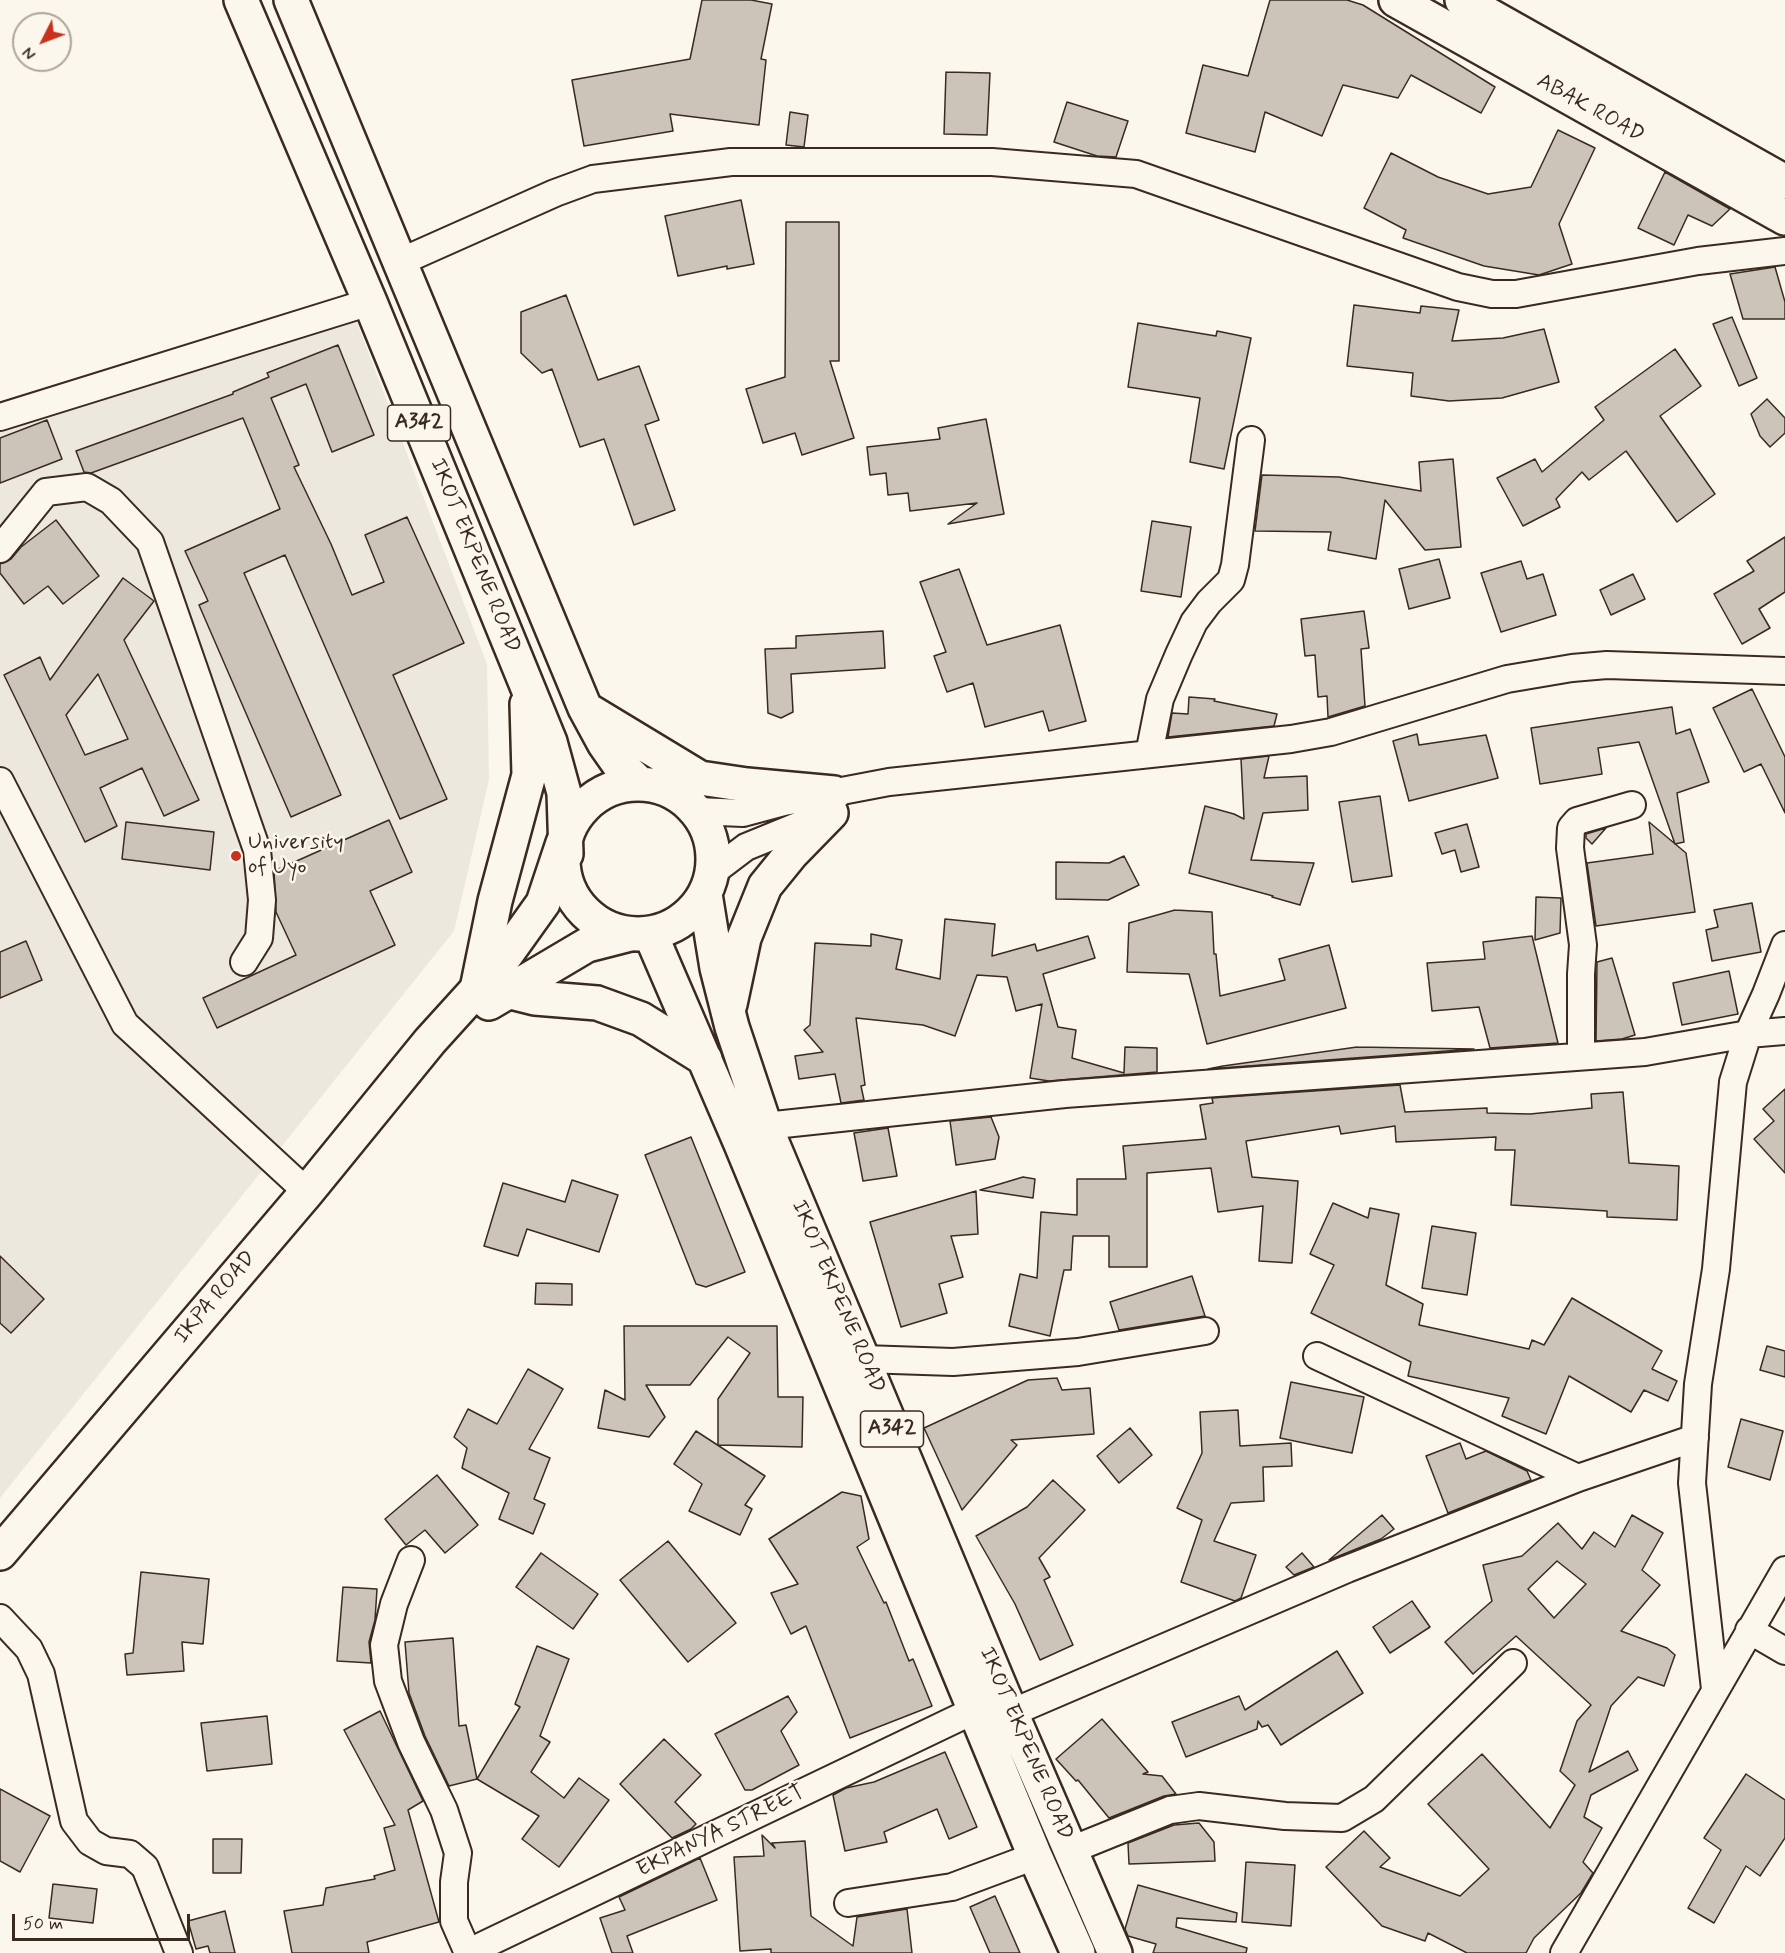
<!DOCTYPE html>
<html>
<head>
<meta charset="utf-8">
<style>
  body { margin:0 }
  #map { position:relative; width:1785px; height:1953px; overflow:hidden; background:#fbf7ec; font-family:Mynerve,sans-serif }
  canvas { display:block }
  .north { position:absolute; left:12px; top:12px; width:60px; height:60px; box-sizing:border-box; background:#fbf7ec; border:2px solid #aea59a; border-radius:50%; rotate:228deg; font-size:16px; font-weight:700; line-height:24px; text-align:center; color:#3b2a1e }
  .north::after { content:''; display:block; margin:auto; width:21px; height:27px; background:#c8321e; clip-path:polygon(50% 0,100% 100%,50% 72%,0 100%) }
  .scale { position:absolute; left:12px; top:1914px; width:178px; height:27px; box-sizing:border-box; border:3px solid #3b2a1e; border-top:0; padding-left:8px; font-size:18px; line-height:21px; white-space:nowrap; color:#3b2a1e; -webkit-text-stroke:4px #fbf7ec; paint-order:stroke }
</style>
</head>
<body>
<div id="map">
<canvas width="1785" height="1953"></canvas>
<div class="north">N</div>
<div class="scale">50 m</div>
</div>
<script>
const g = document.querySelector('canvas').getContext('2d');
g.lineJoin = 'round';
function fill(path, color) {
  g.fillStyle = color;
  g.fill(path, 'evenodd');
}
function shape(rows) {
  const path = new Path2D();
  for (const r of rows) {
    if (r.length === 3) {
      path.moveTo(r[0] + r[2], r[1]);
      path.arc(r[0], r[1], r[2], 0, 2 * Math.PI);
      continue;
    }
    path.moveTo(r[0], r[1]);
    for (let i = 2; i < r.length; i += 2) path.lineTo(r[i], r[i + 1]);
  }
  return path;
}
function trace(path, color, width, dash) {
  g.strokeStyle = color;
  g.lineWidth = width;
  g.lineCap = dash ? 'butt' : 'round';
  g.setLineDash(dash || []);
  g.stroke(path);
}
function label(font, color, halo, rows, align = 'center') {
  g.font = font + ' Mynerve,sans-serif';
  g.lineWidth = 5;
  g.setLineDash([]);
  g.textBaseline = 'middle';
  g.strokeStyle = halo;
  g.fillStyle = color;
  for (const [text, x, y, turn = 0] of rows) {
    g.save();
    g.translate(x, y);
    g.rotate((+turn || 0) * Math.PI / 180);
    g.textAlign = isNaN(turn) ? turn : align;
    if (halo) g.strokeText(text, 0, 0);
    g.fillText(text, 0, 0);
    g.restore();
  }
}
fill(shape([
  [348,299,487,664,489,780,454,931,0,1498,0,424]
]), '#ede8dd');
const building = shape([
  [702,0,751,0,772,4,761,59,766,60,759,125,670,114,673,131,584,146,572,80,690,59,702,0],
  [1270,0,1347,0,1363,5,1495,87,1481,113,1411,75,1398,98,1343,85,1322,136,1265,112,1255,152,1186,133,1203,65,1248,76,1270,0],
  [946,72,990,73,987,135,944,134,946,72],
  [1067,102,1128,121,1116,157,1097,156,1054,142,1067,102],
  [790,112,808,115,804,147,786,145,790,112],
  [1558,130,1595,148,1559,224,1572,264,1539,275,1484,266,1403,238,1406,230,1364,208,1391,153,1438,177,1488,194,1531,187,1558,130],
  [1665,172,1730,209,1712,226,1688,215,1674,245,1638,228,1665,172],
  [741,200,754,264,727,269,727,266,678,276,665,216,741,200],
  [786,222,839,222,839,361,830,361,854,438,802,455,795,433,763,443,746,389,785,377,786,222],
  [1775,267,1785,302,1785,319,1743,319,1730,274,1775,267],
  [566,295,598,380,639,366,659,420,645,425,675,510,634,525,604,439,580,447,552,369,542,373,521,353,521,312,566,295],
  [1354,305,1420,313,1421,306,1459,310,1452,341,1503,338,1544,329,1559,382,1502,398,1449,401,1411,396,1413,373,1347,366,1354,305],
  [1732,317,1757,378,1739,386,1713,324,1732,317],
  [1138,323,1216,336,1217,331,1251,338,1224,469,1190,462,1200,398,1128,387,1138,323],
  [338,345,374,435,332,452,306,384,271,398,299,465,294,467,331,544,352,595,384,582,365,535,407,517,464,643,393,675,447,799,400,819,285,555,244,573,341,795,291,817,199,605,208,601,185,551,280,509,243,418,91,473,84,472,76,451,233,394,233,392,269,377,267,373,338,345],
  [1675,349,1701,386,1660,416,1715,494,1677,522,1626,451,1589,480,1582,472,1556,499,1560,507,1523,526,1497,478,1535,459,1542,472,1604,420,1595,407,1675,349],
  [1767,399,1785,418,1785,433,1770,447,1760,436,1751,414,1767,399],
  [986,419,1004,514,948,524,977,503,910,511,908,493,888,495,886,473,870,475,867,447,940,439,938,428,986,419],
  [47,420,62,459,0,483,0,438,47,420],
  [1453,459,1461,547,1425,550,1385,500,1376,559,1328,550,1331,532,1255,531,1262,475,1339,477,1421,491,1419,462,1453,459],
  [56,520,99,576,63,604,48,586,24,604,0,573,0,564,11,559,21,547,56,520],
  [1152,521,1191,527,1181,597,1141,591,1152,521],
  [1785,537,1785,592,1759,609,1770,628,1742,644,1714,594,1754,571,1747,561,1785,537],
  [1439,559,1450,598,1409,609,1399,569,1439,559],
  [1521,561,1527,579,1543,574,1556,615,1501,632,1481,573,1521,561],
  [959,569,987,645,1060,625,1086,721,1049,731,1043,711,985,727,973,683,947,692,934,656,946,652,920,582,959,569],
  [1633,574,1645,599,1611,615,1600,590,1633,574],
  [123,578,154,601,124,640,199,800,164,816,142,768,100,788,117,826,85,842,4,675,40,657,50,680,123,578],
  [98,674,128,739,85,755,66,715,98,674],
  [1364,611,1369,648,1361,649,1365,706,1328,717,1327,696,1318,697,1315,655,1305,656,1301,619,1364,611],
  [883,631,885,668,791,674,793,712,781,718,768,713,765,649,796,648,796,636,883,631],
  [1752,689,1785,757,1785,813,1761,764,1744,772,1713,708,1752,689],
  [1189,697,1215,699,1214,701,1277,714,1274,726,1168,737,1172,713,1188,714,1189,697],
  [1672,707,1676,734,1690,729,1709,782,1677,793,1684,842,1675,844,1639,742,1598,748,1602,774,1540,784,1531,728,1672,707],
  [1417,734,1419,745,1486,735,1498,778,1409,801,1393,741,1417,734],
  [1269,756,1264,778,1307,776,1308,810,1263,813,1251,860,1314,863,1300,905,1272,897,1273,896,1189,873,1205,806,1234,814,1244,819,1241,759,1269,756],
  [1380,796,1392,876,1352,882,1339,802,1380,796],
  [389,820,412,872,370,891,395,945,217,1028,203,998,296,955,276,912,274,871,389,820],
  [126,822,214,832,210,870,122,859,126,822],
  [1649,822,1686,853,1695,912,1596,926,1587,863,1653,854,1649,822],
  [1467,824,1479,867,1461,872,1455,850,1442,854,1435,833,1467,824],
  [1606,828,1592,844,1586,838,1586,834,1606,828],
  [1124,856,1139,885,1108,900,1056,899,1056,862,1109,863,1124,856],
  [1536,897,1561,898,1560,933,1535,940,1536,897],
  [1752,903,1761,952,1712,961,1706,930,1718,927,1714,910,1752,903],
  [1175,910,1212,912,1214,954,1216,954,1220,996,1285,980,1279,959,1329,945,1346,1008,1207,1044,1189,974,1127,972,1129,923,1175,910],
  [945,919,995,924,992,956,1035,944,1037,951,1088,936,1095,958,1043,974,1058,1027,1076,1030,1072,1058,1124,1073,1125,1047,1157,1048,1157,1072,1049,1081,1030,1078,1042,1004,1016,1011,1007,977,977,975,955,1036,923,1025,856,1018,865,1085,861,1086,864,1100,841,1103,835,1074,799,1079,795,1056,823,1052,804,1030,810,1025,815,943,871,946,871,934,902,940,896,969,940,979,945,919],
  [1532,936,1558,1043,1490,1048,1479,1007,1432,1011,1427,963,1485,959,1483,942,1532,936],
  [26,941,42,980,0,998,0,952,26,941],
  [1612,958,1635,1035,1622,1039,1596,1041,1597,962,1612,958],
  [1729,971,1738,1014,1682,1025,1673,983,1729,971],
  [1357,1047,1474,1049,1208,1069,1223,1066,1357,1047],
  [1400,1085,1405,1112,1487,1108,1487,1113,1530,1114,1592,1108,1591,1094,1623,1092,1629,1163,1679,1166,1677,1220,1607,1217,1607,1211,1511,1205,1515,1150,1495,1150,1496,1137,1396,1142,1395,1126,1341,1134,1339,1126,1246,1141,1252,1177,1298,1181,1292,1263,1259,1261,1263,1206,1218,1212,1211,1168,1147,1173,1147,1267,1109,1267,1109,1236,1073,1236,1071,1270,1064,1270,1050,1336,1009,1326,1020,1274,1037,1278,1041,1212,1077,1215,1077,1179,1126,1179,1123,1146,1206,1139,1200,1105,1213,1103,1212,1098,1400,1085],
  [1785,1089,1785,1173,1754,1139,1774,1121,1763,1109,1785,1089],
  [991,1117,999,1137,995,1159,956,1165,950,1121,991,1117],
  [888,1128,897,1176,863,1181,854,1133,888,1128],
  [691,1137,745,1272,706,1287,696,1284,645,1155,691,1137],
  [1023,1177,1035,1179,1033,1198,980,1190,1023,1177],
  [572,1180,618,1195,599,1252,527,1229,518,1256,484,1246,503,1183,565,1202,572,1180],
  [976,1191,978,1234,951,1236,963,1277,939,1284,947,1313,901,1327,870,1222,976,1191],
  [1333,1203,1368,1218,1370,1208,1399,1214,1386,1285,1423,1304,1419,1325,1529,1349,1532,1340,1544,1345,1572,1298,1662,1351,1652,1369,1677,1381,1668,1401,1644,1390,1631,1412,1569,1376,1546,1434,1502,1416,1509,1398,1408,1376,1411,1362,1311,1313,1334,1265,1310,1254,1333,1203],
  [1432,1226,1476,1233,1467,1295,1422,1288,1432,1226],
  [0,1256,44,1299,11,1333,0,1323,0,1256],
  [1192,1276,1205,1316,1119,1330,1110,1302,1192,1276],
  [536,1283,572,1284,572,1305,535,1304,536,1283],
  [624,1326,777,1326,778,1397,803,1397,802,1447,718,1445,718,1399,750,1353,728,1337,690,1385,646,1385,665,1417,649,1437,598,1428,605,1390,625,1400,624,1326],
  [1767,1346,1785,1351,1785,1377,1760,1370,1767,1346],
  [528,1369,563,1389,529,1449,550,1458,534,1499,545,1504,533,1534,499,1519,509,1493,462,1468,467,1448,454,1437,468,1409,497,1424,528,1369],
  [1057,1378,1062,1390,1090,1388,1094,1434,1011,1440,1017,1445,962,1510,924,1428,1028,1380,1057,1378],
  [1291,1382,1364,1397,1352,1453,1280,1438,1291,1382],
  [1238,1410,1240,1446,1291,1443,1292,1466,1263,1467,1264,1501,1231,1503,1214,1541,1256,1555,1241,1598,1235,1601,1181,1582,1202,1520,1177,1508,1202,1453,1200,1412,1238,1410],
  [1741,1419,1783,1431,1770,1480,1728,1467,1741,1419],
  [1130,1428,1152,1455,1119,1483,1097,1456,1130,1428],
  [696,1431,765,1476,745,1505,752,1509,740,1535,689,1511,702,1484,674,1464,696,1431],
  [1460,1443,1466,1459,1486,1451,1527,1471,1531,1480,1448,1513,1426,1456,1460,1443],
  [437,1475,478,1525,445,1553,425,1530,406,1545,385,1519,437,1475],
  [1053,1480,1085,1510,1039,1558,1050,1577,1044,1580,1073,1645,1040,1660,1015,1604,976,1536,1027,1507,1053,1480],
  [842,1492,861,1496,869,1539,857,1547,884,1603,886,1602,909,1661,913,1659,932,1706,850,1738,806,1626,791,1634,771,1593,798,1584,769,1539,842,1492],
  [1382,1515,1394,1529,1381,1539,1329,1560,1382,1515],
  [1632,1515,1663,1533,1642,1570,1660,1585,1621,1631,1667,1648,1675,1655,1664,1686,1638,1677,1611,1706,1589,1772,1628,1751,1638,1770,1591,1795,1584,1817,1602,1828,1583,1862,1593,1873,1581,1893,1534,1938,1526,1953,1467,1953,1428,1933,1425,1941,1382,1926,1326,1867,1364,1831,1390,1858,1380,1867,1460,1896,1489,1869,1428,1804,1482,1754,1550,1828,1575,1785,1560,1771,1577,1721,1591,1705,1516,1636,1473,1674,1445,1642,1492,1601,1483,1565,1522,1556,1558,1523,1582,1549,1594,1532,1615,1547,1632,1515],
  [1557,1561,1586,1584,1554,1618,1528,1589,1557,1561],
  [668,1541,736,1623,688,1662,620,1580,668,1541],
  [541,1553,598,1594,573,1629,516,1587,541,1553],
  [1302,1553,1314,1567,1294,1575,1286,1567,1302,1553],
  [141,1572,209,1579,203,1644,182,1642,184,1671,127,1675,125,1654,133,1653,141,1572],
  [343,1587,377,1589,375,1620,369,1642,371,1663,337,1661,343,1587],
  [1412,1601,1430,1627,1390,1653,1373,1627,1412,1601],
  [453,1638,459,1726,466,1725,477,1779,449,1786,425,1736,409,1693,405,1642,453,1638],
  [537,1646,569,1659,540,1736,550,1742,531,1772,564,1798,579,1778,609,1800,559,1867,522,1839,539,1816,477,1779,520,1707,515,1704,537,1646],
  [1337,1651,1363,1693,1281,1745,1268,1725,1262,1727,1258,1721,1257,1729,1186,1757,1172,1722,1239,1696,1245,1710,1337,1651],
  [788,1696,797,1712,781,1731,799,1765,752,1790,745,1790,715,1734,788,1696],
  [380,1711,423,1801,408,1810,439,1922,367,1942,369,1953,292,1953,284,1911,323,1905,326,1888,375,1879,374,1876,395,1870,384,1828,395,1825,344,1730,380,1711],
  [267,1716,272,1764,207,1771,201,1723,267,1716],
  [1102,1719,1148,1772,1143,1774,1162,1776,1176,1794,1164,1796,1109,1818,1078,1780,1076,1781,1056,1759,1102,1719],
  [664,1739,701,1775,675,1802,696,1824,691,1829,672,1838,620,1784,664,1739],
  [945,1752,977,1827,949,1839,937,1809,884,1832,887,1842,845,1851,833,1795,846,1788,874,1782,945,1752],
  [1746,1774,1785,1800,1785,1838,1760,1876,1746,1866,1714,1923,1688,1908,1721,1850,1704,1838,1746,1774],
  [0,1789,50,1816,20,1872,0,1861,0,1789],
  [1199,1823,1214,1842,1215,1861,1129,1864,1128,1843,1174,1825,1199,1823],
  [762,1835,775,1848,772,1843,805,1841,811,1916,853,1946,857,1917,907,1909,912,1953,771,1953,771,1949,740,1951,734,1857,764,1856,762,1835],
  [213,1839,242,1839,241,1873,213,1873,213,1839],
  [700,1858,717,1900,627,1936,633,1953,612,1953,600,1918,625,1910,619,1897,700,1858],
  [1246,1862,1295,1865,1291,1926,1242,1922,1246,1862],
  [53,1884,97,1889,93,1923,49,1918,53,1884],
  [1138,1885,1237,1913,1236,1922,1177,1918,1176,1927,1247,1948,1246,1953,1153,1953,1156,1944,1128,1936,1125,1929,1138,1885],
  [995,1896,1020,1953,990,1953,970,1907,995,1896],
  [225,1911,235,1953,210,1953,208,1946,196,1949,188,1921,225,1911]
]);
fill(building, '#ccc4b9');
trace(building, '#3b2a1e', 1.5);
const minor = shape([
  [400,262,555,193,593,179,731,162,992,162,1136,174,1458,287,1492,294,1516,294,1698,261,1785,251],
  [0,417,370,302],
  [0,549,46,492,87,487,111,501,150,542,257,850,262,900,259,938,244,962],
  [1149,754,1160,699,1179,654,1194,622,1209,602,1231,580,1235,565,1251,440],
  [0,781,125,1024,307,1192],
  [697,811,743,813,784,802,889,782,1291,739,1331,732,1507,679,1572,668,1607,665,1785,671],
  [713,872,746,847,822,816],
  [1581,1056,1581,974,1583,945,1570,848,1571,828,1577,821,1632,805],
  [765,1126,1065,1094,1645,1052,1748,1034,1785,1031],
  [1317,1356,1578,1478],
  [863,1359,953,1362,1078,1352,1205,1331],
  [411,1560,394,1604,384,1645,388,1681,411,1742,444,1810,458,1853,454,1882,454,1921,468,1953],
  [0,1618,29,1649,41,1674,74,1821,90,1842,106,1851,130,1854,145,1867,179,1953],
  [1749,1630,1785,1651],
  [1715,1689,1692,1483,1698,1384,1716,1269,1733,1082,1748,1034,1766,994,1785,945],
  [1011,1713,1347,1569,1578,1478,1695,1438],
  [1071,1850,1170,1810,1199,1806,1285,1816,1342,1818,1374,1799,1513,1663],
  [848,1903,952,1887,1035,1856],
  [467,1953,975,1710],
  [1564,1953,1785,1570]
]);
const major = shape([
  [489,1003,587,945,630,934],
  [0,1553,307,1192,430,1041,498,966,543,903,563,843]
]);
const highway = shape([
  [241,0,370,302,550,742,564,793,566,854],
  [291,0,585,708,604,743,618,763,638,782],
  [1396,0,1785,218],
  [1462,0,1785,182],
  [586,709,700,778,747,785,834,793],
  [638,859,75],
  [705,894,717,968,732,1027,765,1126,1011,1713,1115,1953],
  [650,933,741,1144,1035,1856,1078,1953],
  [477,989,495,901,529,775,527,704],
  [507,991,535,998,597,1003,641,1019,705,1059],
  [730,1004,744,938,765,886,791,854,831,813]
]);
trace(minor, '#3b2a1e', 30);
trace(major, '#3b2a1e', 38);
trace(highway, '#3b2a1e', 38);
trace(minor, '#fbf7ec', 26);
trace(major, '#fbf7ec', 33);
trace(highway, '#fbf7ec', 33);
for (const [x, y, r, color] of [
  [236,856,6,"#c8321e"]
]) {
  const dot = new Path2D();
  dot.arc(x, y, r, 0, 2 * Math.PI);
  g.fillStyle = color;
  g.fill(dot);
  trace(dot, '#fbf7ec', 2);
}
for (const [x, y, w] of [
  [419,423,63],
  [892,1429,63]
]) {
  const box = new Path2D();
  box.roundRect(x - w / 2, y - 18, w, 36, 4.5);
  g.fillStyle = '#fbf7ec';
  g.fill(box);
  trace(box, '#3b2a1e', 1.5);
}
label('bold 21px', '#3b2a1e', null, [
  ["A342",419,423],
  ["A342",892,1429]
]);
label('22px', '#3b2a1e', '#fbf7ec', [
  ["ABAK ROAD",1590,109,29],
  ["IKOT EKPENE ROAD",474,556,68],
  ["IKOT EKPENE ROAD",837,1297,67],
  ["IKPA ROAD",216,1298,-50],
  ["IKOT EKPENE ROAD",1025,1744,67],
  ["EKPANYA STREET",721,1832,-26]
]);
label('22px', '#3b2a1e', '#fbf7ec', [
  ["University",248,843],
  ["of Uyo",248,868]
], 'left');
</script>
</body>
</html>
